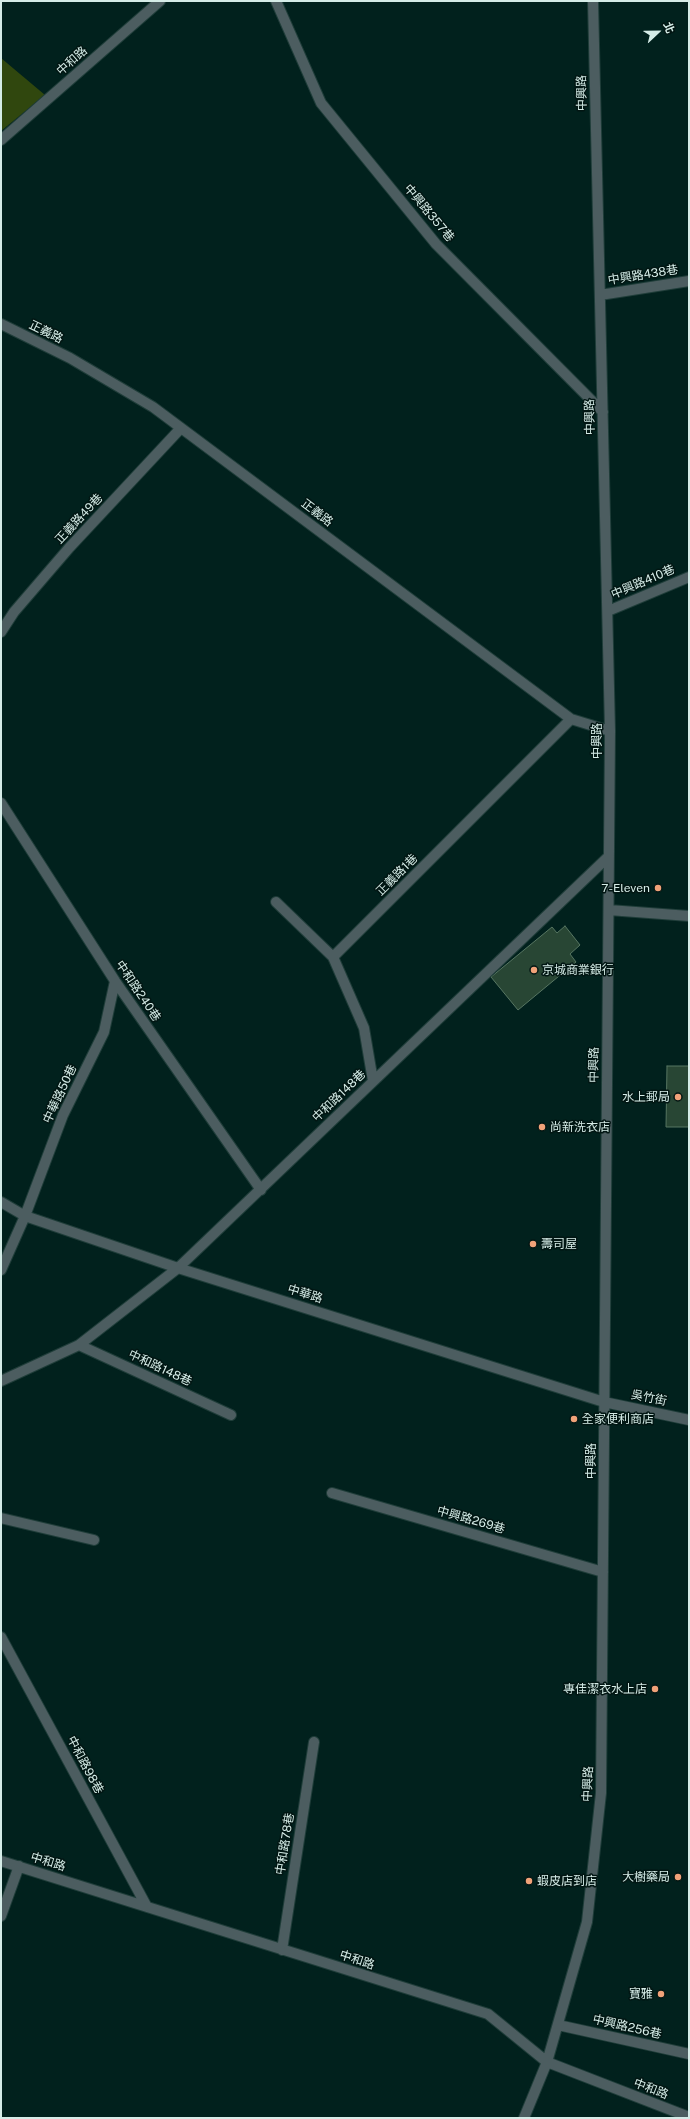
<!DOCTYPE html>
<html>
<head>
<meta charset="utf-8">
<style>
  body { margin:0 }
  #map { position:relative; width:690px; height:2119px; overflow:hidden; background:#01211d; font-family:"Public Sans","Noto Sans TC",sans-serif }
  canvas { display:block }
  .frame { position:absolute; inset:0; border:2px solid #d5ece7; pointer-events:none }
  .north { position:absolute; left:638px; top:12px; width:40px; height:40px; -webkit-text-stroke:3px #021613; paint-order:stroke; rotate:68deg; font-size:11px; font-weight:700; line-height:16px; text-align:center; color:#d5ece7 }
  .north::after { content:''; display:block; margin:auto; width:14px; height:18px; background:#d5ece7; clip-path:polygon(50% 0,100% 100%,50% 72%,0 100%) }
</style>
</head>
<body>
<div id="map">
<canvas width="690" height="2119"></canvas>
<div class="frame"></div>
<div class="north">北</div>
</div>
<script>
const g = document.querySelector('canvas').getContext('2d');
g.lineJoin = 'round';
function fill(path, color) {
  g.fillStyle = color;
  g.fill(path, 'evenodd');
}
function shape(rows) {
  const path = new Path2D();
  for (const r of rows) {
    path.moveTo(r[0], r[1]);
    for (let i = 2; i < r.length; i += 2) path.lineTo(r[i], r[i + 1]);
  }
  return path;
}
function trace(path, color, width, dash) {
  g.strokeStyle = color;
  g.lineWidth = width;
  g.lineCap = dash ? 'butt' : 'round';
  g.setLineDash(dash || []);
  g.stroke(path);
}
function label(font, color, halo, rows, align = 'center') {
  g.font = font + ' "Public Sans","Noto Sans TC",sans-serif';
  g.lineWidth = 3;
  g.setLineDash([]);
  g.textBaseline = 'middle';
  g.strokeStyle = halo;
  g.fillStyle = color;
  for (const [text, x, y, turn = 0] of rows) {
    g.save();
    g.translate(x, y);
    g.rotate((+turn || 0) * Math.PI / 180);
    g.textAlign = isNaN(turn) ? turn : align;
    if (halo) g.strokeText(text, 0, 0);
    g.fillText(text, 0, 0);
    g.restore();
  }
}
fill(shape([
  [1,58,45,95,1,131]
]), '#30470e');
const building = shape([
  [565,926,580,945,570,954,576,962,518,1010,491,977,552,927,557,933,565,926],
  [667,1066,689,1066,689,1127,666,1127,667,1066]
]);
fill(building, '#284634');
trace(building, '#577662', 1);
const minor = shape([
  [276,1,321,103,436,244,603,412],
  [1,140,160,1],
  [600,295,689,281],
  [1,324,70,358,153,407,571,719,610,731],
  [608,611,689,577],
  [1,632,14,612,69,548,181,428],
  [1,803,115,981,261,1190],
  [276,902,333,957],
  [609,910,689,916],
  [373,1081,364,1028,333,957,571,719],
  [1,1202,25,1216,178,1268,604,1402,689,1420],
  [1,1270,25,1216,63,1115,104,1032,115,981],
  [79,1345,231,1415],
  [1,1381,79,1345,178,1268,609,856],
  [332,1493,603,1572],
  [1,1518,94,1540],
  [1,1637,147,1907],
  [1,1861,488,2014,547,2062,689,2117],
  [1,1916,19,1866],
  [282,1950,314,1742],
  [558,2025,689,2054],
  [524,2118,547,2062,587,1922,601,1793,610,731,593,1]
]);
trace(minor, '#1f3d39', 12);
trace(minor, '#4c5d60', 10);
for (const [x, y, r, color] of [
  [658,888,4,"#f0a279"],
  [534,970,4,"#f0a279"],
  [678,1097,4,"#f0a279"],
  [542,1127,4,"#f0a279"],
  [533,1244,4,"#f0a279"],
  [574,1419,4,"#f0a279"],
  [655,1689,4,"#f0a279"],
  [678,1877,4,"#f0a279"],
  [529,1881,4,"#f0a279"],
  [661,1994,4,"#f0a279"]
]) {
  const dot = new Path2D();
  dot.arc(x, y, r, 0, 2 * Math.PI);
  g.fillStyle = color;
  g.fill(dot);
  trace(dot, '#021613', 1.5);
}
label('12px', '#d5ece7', '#021613', [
  ["中和路",72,61,-42],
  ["中興路",582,93,-91],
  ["中興路357巷",429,213,50],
  ["中興路438巷",643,275,-9],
  ["正義路",46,332,26],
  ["中興路",590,417,-91],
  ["正義路",317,513,37],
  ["正義路49巷",79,519,-47],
  ["中興路410巷",643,582,-23],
  ["中興路",597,741,-90],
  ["正義路1巷",397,875,-45],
  ["中和路240巷",138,991,56],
  ["中興路",594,1065,-89],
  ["中華路50巷",60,1094,-65],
  ["中和路148巷",339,1096,-44],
  ["中華路",305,1294,17],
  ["中和路148巷",160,1368,25],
  ["吳竹街",649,1398,12],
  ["中興路",591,1461,-90],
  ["中興路269巷",471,1520,16],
  ["中和路98巷",85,1765,62],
  ["中興路",588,1784,-88],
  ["中和路78巷",285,1844,-81],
  ["中和路",48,1862,17],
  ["中和路",357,1960,18],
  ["中興路256巷",627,2027,13],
  ["中和路",651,2089,21]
]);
label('12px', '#d5ece7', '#021613', [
  ["7-Eleven",650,888],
  ["京城商業銀行",542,970,"left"],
  ["水上郵局",670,1097],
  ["尚新洗衣店",550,1127,"left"],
  ["壽司屋",541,1244,"left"],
  ["全家便利商店",582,1419,"left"],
  ["專佳潔衣水上店",647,1689],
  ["大樹藥局",670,1877],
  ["蝦皮店到店",537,1881,"left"],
  ["寶雅",653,1994]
], 'right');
</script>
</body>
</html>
